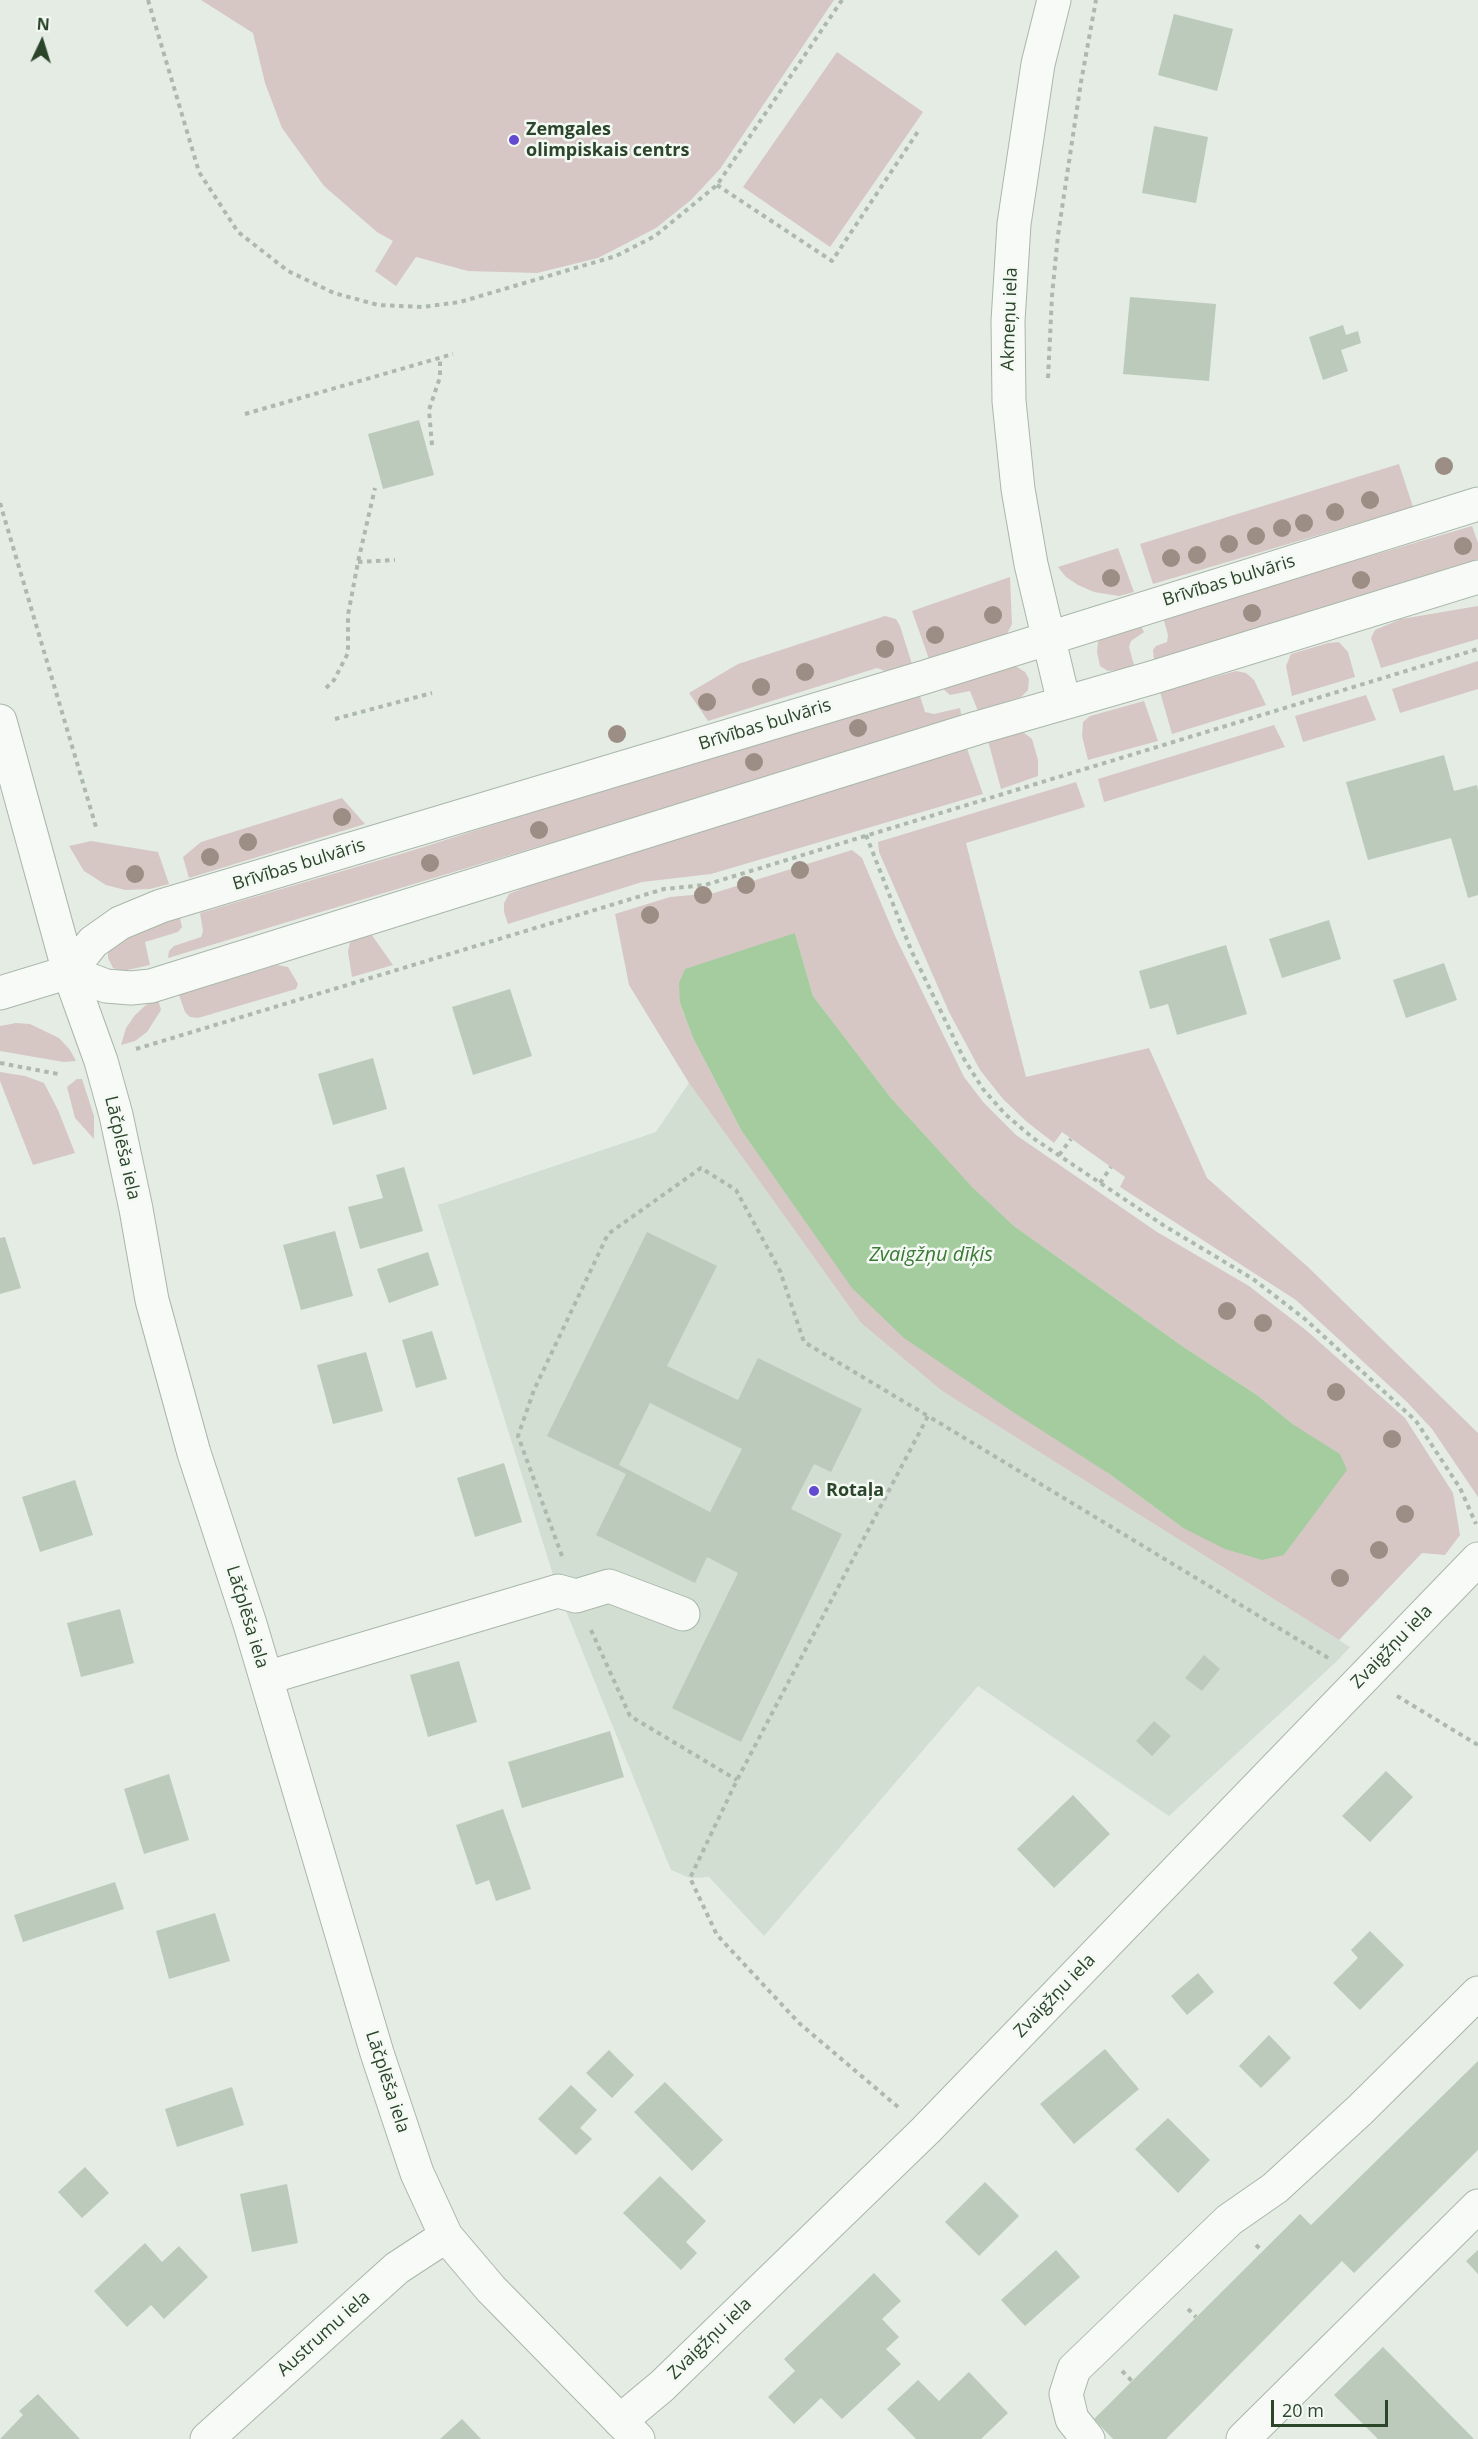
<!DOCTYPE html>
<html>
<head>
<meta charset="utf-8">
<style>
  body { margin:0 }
  #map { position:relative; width:1478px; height:2439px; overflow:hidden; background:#e4ece4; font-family:"Open Sans",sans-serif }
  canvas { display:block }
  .north { position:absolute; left:12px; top:12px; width:60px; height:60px; -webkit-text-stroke:4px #f4f9f4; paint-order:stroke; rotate:4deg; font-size:16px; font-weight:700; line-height:24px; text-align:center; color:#2b452b }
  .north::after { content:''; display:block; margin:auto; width:21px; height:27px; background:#2b452b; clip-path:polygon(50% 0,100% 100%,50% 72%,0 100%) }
  .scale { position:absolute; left:1271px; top:2400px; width:117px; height:27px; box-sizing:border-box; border:3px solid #2b452b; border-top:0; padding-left:8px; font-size:18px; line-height:21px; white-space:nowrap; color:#2b452b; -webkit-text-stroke:4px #f4f9f4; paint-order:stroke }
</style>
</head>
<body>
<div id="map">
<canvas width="1478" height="2439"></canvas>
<div class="north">N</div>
<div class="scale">20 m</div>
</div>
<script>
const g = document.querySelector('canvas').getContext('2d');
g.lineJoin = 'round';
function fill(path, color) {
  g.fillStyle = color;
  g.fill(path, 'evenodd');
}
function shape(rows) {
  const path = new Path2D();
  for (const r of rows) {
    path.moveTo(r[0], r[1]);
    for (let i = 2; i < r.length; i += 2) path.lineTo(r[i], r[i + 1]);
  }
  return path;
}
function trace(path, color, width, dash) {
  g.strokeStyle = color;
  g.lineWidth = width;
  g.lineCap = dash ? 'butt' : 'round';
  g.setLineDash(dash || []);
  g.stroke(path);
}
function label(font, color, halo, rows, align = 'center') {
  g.font = font + ' "Open Sans",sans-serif';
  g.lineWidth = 5;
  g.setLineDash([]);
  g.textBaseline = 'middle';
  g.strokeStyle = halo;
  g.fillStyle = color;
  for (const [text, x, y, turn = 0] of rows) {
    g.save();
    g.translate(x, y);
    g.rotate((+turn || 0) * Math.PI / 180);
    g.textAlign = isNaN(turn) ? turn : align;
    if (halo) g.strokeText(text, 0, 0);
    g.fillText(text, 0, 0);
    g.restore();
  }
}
fill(shape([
  [689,1083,861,1323,942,1391,1350,1647,1336,1662,1169,1816,978,1686,764,1936,709,1877,690,1878,671,1870,558,1591,438,1205,656,1132]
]), '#d2ded2');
fill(shape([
  [201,0,834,0,720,169,691,200,656,228,598,258,537,273,468,271,416,257,396,286,375,271,393,241,377,232,324,186,282,128,265,83,253,33],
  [837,52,923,112,830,247,743,187],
  [1399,464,1413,507,1153,584,1140,544],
  [1472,526,1478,543,1478,559,1154,660,1153,650,1156,646,1167,642,1168,635,1163,617],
  [1118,548,1134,592,1119,596,1094,592,1078,585,1066,577,1058,567],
  [1010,577,1012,624,1006,636,930,662,912,611],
  [1478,606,1478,639,1381,668,1371,638,1375,630,1401,619],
  [885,616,896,619,900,626,913,667,896,675,877,668,708,721,689,693,738,664],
  [1140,624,1144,632,1131,641,1129,647,1134,665,1120,670,1108,671,1100,666,1097,652,1098,642,1106,634],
  [1339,642,1348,652,1355,677,1292,696,1286,666,1291,654,1328,643],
  [1478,661,1478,689,1400,713,1392,689],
  [1007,667,1017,667,1025,672,1029,679,1028,690,1021,697,978,711,970,691,950,695,942,688],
  [1236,671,1246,673,1254,680,1266,705,1172,734,1160,692],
  [919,693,925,712,934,714,960,708,962,719,168,958,169,951,174,946,201,937,203,931,200,913,414,850,671,768],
  [1366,695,1376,720,1303,742,1295,716],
  [1144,701,1158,741,1088,760,1082,736,1083,722,1090,716],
  [1274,725,1285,747,1104,802,1098,779],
  [1023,732,1032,739,1038,760,1038,776,1001,789,987,737],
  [965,743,983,794,711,874,642,882,508,924,504,912,504,903,509,894,526,887,750,816],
  [1076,782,1085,807,966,843,1026,1077,1149,1048,1207,1178,1308,1267,1478,1433,1478,1497,1432,1429,1407,1402,1296,1300,1120,1187,1125,1177,1062,1132,1054,1143,1027,1122,1003,1099,980,1070,949,1012,879,852,878,842],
  [342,798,365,824,189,878,183,857,201,842],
  [91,841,158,852,169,884,150,889,125,890,106,885,84,871,69,846],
  [852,850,862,858,895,936,964,1077,984,1103,1016,1135,1157,1232,1249,1286,1307,1331,1405,1418,1453,1493,1460,1535,1445,1555,1422,1553,1339,1640,942,1391,861,1323,689,1083,629,985,615,914,670,897,714,893],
  [795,933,813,996,891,1098,971,1187,1014,1226,1185,1348,1257,1395,1294,1425,1302,1530,1284,1555,1183,1528,1108,1473,801,1214,741,1130,693,1038,680,1003],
  [180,918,182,927,178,932,145,942,150,965,123,971,113,968,108,958,108,946,119,937],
  [371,934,393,965,352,977,348,952,350,942],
  [277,965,288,967,298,984,296,989,198,1018,190,1017,185,1012,179,995],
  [158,999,161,1010,147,1032,135,1041,121,1045,126,1028,135,1015,146,1005],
  [16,1023,30,1024,59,1038,70,1050,76,1061,64,1062,0,1051,0,1026],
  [0,1072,25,1076,44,1083,58,1110,75,1153,33,1165,0,1081],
  [77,1079,82,1079,94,1116,94,1139,75,1118,67,1087]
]), '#d6c7c5');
fill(shape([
  [795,933,813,996,891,1098,972,1187,1014,1226,1185,1348,1257,1395,1294,1425,1340,1454,1347,1470,1284,1555,1262,1560,1225,1549,1183,1528,1108,1473,1013,1412,904,1338,852,1288,741,1130,693,1038,680,1003,679,983,685,969]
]), '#a5cc9f');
fill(shape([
  [1174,14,1233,29,1217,91,1158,75],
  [1154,126,1208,137,1196,203,1142,193],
  [1130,297,1216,304,1209,381,1123,374],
  [1343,325,1346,335,1358,331,1361,343,1341,350,1348,371,1323,380,1309,337],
  [419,420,434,475,383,489,368,434],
  [1444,755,1454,791,1477,785,1478,791,1478,895,1468,898,1451,838,1368,860,1346,782],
  [1329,920,1341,959,1282,978,1269,939],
  [1226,945,1247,1014,1177,1035,1168,1004,1150,1009,1139,971],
  [1444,963,1457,1000,1406,1018,1393,980],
  [510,989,532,1056,473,1075,452,1007],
  [373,1058,387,1109,333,1125,318,1074],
  [404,1167,423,1231,360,1249,348,1207,383,1198,376,1175],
  [335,1231,353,1296,301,1310,283,1245],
  [647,1232,717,1266,667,1366,738,1400,758,1358,862,1409,831,1472,814,1464,791,1509,842,1534,741,1742,672,1708,738,1573,707,1557,695,1583,596,1535,626,1474,547,1436],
  [650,1403,742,1449,710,1512,619,1465],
  [5,1237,21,1288,0,1294,0,1238],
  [428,1252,439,1285,389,1303,377,1269],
  [432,1331,447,1379,416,1388,402,1340],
  [366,1352,383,1411,333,1424,317,1365],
  [504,1463,522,1522,475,1537,457,1478],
  [75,1480,93,1535,40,1552,22,1497],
  [120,1609,134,1663,81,1677,67,1623],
  [1204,1655,1220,1669,1202,1691,1185,1678],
  [459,1661,477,1722,428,1737,410,1675],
  [1154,1721,1171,1736,1152,1756,1136,1741],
  [610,1731,624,1777,522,1808,508,1762],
  [1386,1771,1413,1797,1370,1842,1342,1816],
  [169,1774,189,1840,144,1854,124,1789],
  [1073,1795,1110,1834,1054,1888,1017,1849],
  [503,1809,531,1889,496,1901,489,1880,476,1885,456,1825],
  [115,1882,124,1909,23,1942,14,1915],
  [215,1913,230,1961,169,1979,156,1931],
  [1370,1931,1404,1965,1360,2010,1333,1983,1358,1958,1351,1950],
  [1198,1973,1214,1992,1187,2015,1171,1996],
  [1269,2035,1291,2058,1261,2088,1239,2066],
  [1105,2049,1139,2089,1074,2144,1040,2104],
  [609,2050,634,2075,612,2098,586,2073],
  [1478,2061,1478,2150,1354,2273,1342,2261,1166,2439,1113,2439,1094,2419,1300,2214,1311,2225],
  [665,2082,723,2140,692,2171,634,2112],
  [571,2085,597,2110,580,2128,592,2139,576,2155,538,2119],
  [232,2087,244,2125,177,2147,165,2109],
  [1168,2118,1210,2160,1178,2193,1135,2149],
  [85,2167,109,2193,82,2218,58,2192],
  [660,2176,706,2221,686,2242,697,2253,681,2270,623,2213],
  [985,2182,1019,2216,979,2256,945,2222],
  [287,2184,298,2243,252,2252,240,2194],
  [145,2243,162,2262,179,2246,208,2277,164,2319,151,2305,127,2327,94,2291],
  [1056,2250,1080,2277,1025,2326,1001,2300],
  [1478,2250,1478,2274,1466,2261],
  [874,2273,901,2301,882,2319,899,2337,886,2349,901,2364,842,2419,821,2398,794,2424,768,2397,795,2371,784,2359],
  [1383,2347,1474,2439,1378,2439,1334,2395],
  [969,2372,1008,2413,981,2439,916,2439,887,2409,918,2380,939,2401],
  [38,2394,80,2439,0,2439,23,2415,19,2411],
  [462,2419,481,2439,440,2439]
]), '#bbcabb');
const minor = shape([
  [1054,0,1038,64,1014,224,1008,321,1009,401,1018,489,1031,564,1064,703],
  [0,721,69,972,101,1061,116,1115,136,1209,152,1300,194,1453,250,1624,377,2053,417,2173,446,2236,491,2289,638,2439],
  [69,972,106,986,131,988,151,986,977,728,1151,678,1478,577],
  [0,993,69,972,93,942,120,923,161,906,925,677,1478,504],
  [266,1678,558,1591,576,1596,609,1586,683,1614],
  [620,2421,662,2386,926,2130,1478,1559],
  [207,2439,397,2268,446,2236],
  [1088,2439,1072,2419,1066,2394,1074,2369,1229,2220,1275,2188,1360,2110,1478,1993],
  [1243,2439,1478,2206]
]);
trace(minor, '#a9b7a9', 35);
trace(shape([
  [148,0,199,172,238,232,288,271,334,293,378,305,422,307,460,302,616,256,655,236,717,185,842,0],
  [717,185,832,261,919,130],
  [1048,378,1052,296,1058,235,1081,82,1096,0],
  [245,414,453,354],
  [432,445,429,410,440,377,440,358],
  [0,503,96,827],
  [358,562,395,560],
  [326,688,334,680,348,653,348,615,358,562,375,488],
  [335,719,432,693],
  [866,835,911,950,964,1059,983,1089,1005,1114,1033,1138,1163,1225,1253,1279,1305,1319,1416,1421,1460,1488,1476,1524],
  [136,1049,664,889,705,885,767,866,1478,649],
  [0,1063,58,1074],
  [1059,1155,1071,1139],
  [1100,1183,1111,1167],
  [562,1556,518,1436,534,1390,608,1234,701,1168,736,1190,780,1271,804,1342,928,1416],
  [591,1630,630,1716,737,1780],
  [1397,1696,1478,1745],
  [898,2107,799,2023,717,1935,690,1878,737,1780,928,1416,1330,1659],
  [1256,2245,1262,2251],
  [1188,2309,1196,2317],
  [1122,2371,1132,2381]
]), '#aeb9ae', 4, [4.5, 4.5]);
trace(minor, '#f7faf7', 33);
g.fillStyle = '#9c8d85';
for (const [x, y] of [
  [1444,466],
  [1370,500],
  [1335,512],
  [1304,523],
  [1282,528],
  [1256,536],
  [1229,544],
  [1463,546],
  [1197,555],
  [1171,558],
  [1111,578],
  [1361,580],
  [1252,613],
  [993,615],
  [935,635],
  [885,649],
  [805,672],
  [761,687],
  [707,702],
  [858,728],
  [617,734],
  [754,762],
  [342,817],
  [539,830],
  [248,842],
  [210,857],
  [430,863],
  [800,870],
  [135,874],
  [746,885],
  [703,895],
  [650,915],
  [1227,1311],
  [1263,1323],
  [1336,1392],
  [1392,1439],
  [1405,1514],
  [1379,1550],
  [1340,1578]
]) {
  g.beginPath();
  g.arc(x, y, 9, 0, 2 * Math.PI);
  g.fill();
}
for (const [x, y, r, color] of [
  [514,140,6,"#6449d1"],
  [814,1491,6,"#6449d1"]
]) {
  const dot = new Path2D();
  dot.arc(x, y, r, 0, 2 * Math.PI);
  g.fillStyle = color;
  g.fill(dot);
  trace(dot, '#f4f9f4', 2);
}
label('bold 18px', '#2b452b', '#f4f9f4', [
  ["Zemgales",526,130],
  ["olimpiskais centrs",526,151],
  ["Rotaļa",826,1491]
], 'left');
label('18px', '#2b452b', '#f4f9f4', [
  ["Akmeņu iela",1010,319,-88],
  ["Brīvības bulvāris",1229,581,-17],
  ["Brīvības bulvāris",765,725,-17],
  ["Brīvības bulvāris",299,865,-17],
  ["Lāčplēša iela",122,1148,77],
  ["Lāčplēša iela",247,1617,73],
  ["Zvaigžņu iela",1392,1647,-46],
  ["Zvaigžņu iela",1055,1996,-46],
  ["Lāčplēša iela",387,2082,72],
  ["Austrumu iela",324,2334,-42],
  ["Zvaigžņu iela",710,2339,-44]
]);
label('italic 20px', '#3b7a34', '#f4f9f4', [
  ["Zvaigžņu dīķis",931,1255]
]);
</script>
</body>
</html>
